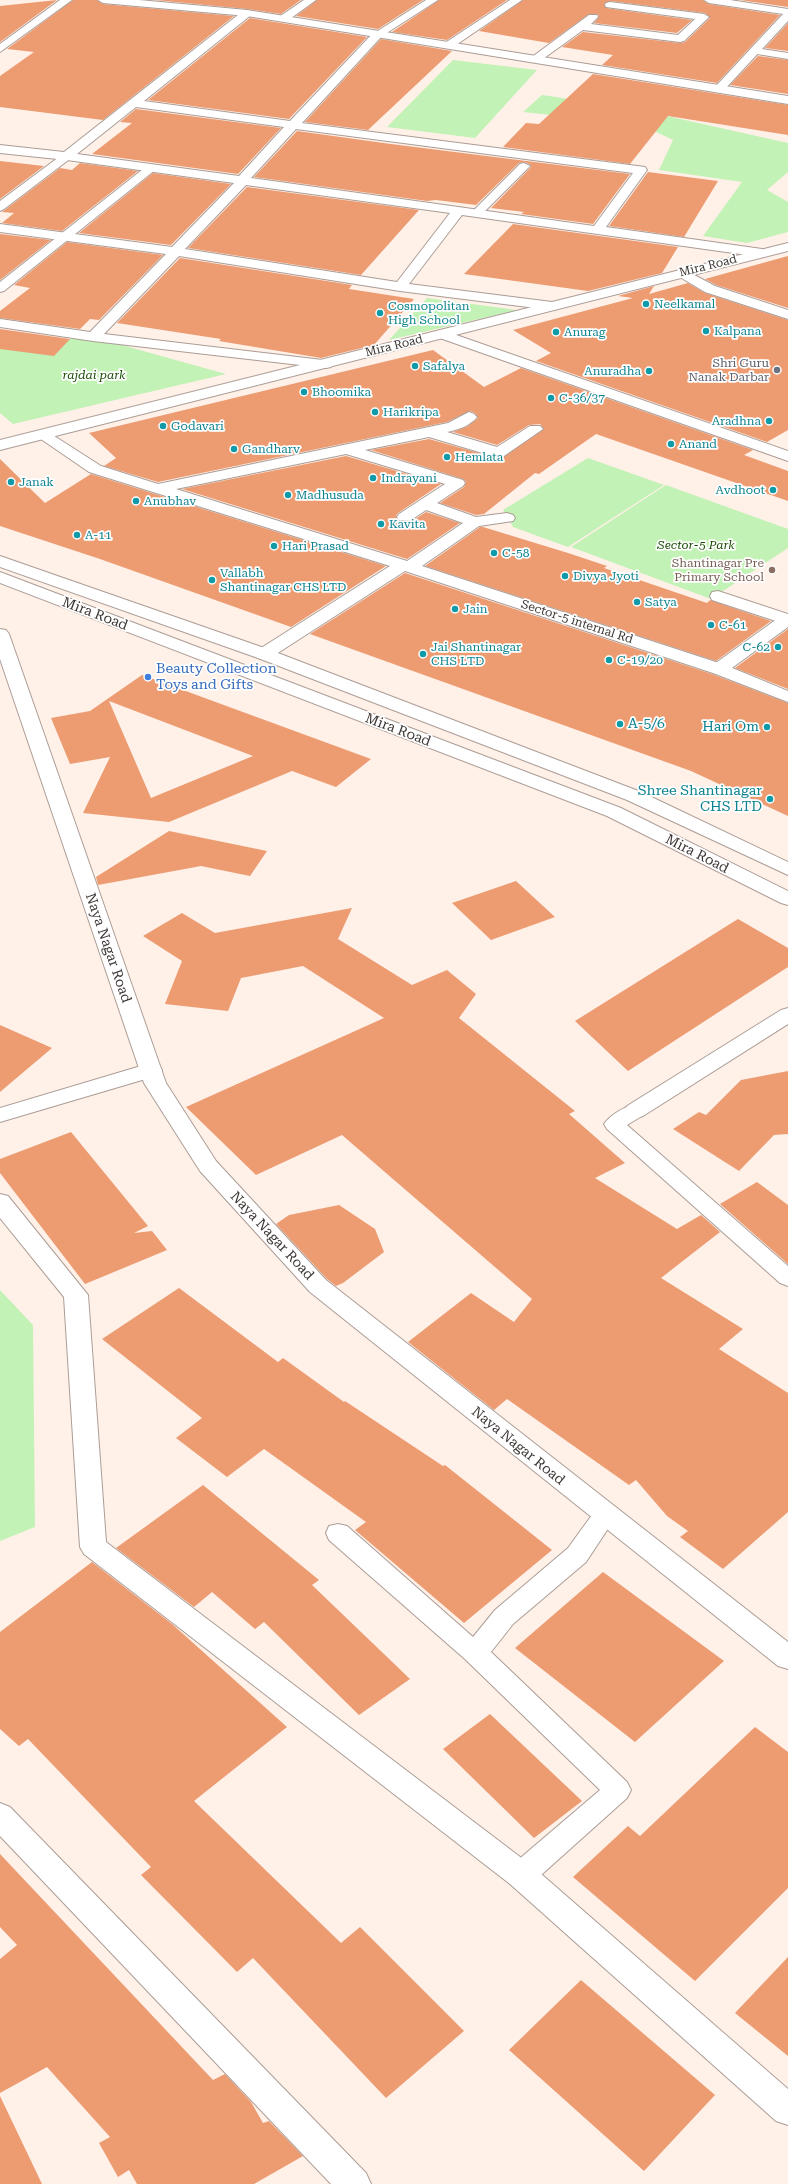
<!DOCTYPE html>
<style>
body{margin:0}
canvas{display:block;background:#fff0e8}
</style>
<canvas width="788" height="2184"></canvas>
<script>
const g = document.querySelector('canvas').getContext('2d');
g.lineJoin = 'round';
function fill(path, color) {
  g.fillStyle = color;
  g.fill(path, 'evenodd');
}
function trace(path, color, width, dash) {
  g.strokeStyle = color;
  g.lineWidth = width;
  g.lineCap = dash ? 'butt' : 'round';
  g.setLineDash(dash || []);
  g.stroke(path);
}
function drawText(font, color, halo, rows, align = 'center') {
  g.font = font + ' "Roboto Serif",serif';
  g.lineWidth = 3.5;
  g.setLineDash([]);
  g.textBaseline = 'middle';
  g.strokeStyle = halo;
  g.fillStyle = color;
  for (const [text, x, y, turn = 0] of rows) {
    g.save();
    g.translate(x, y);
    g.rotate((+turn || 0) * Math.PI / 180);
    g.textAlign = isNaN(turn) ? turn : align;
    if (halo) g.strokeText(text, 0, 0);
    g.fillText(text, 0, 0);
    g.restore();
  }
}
fill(new Path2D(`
 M453 60 537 70 475 138 387 127Z
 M542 95 643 110 626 123 523 112Z
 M667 116 788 143V172L767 190 788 202V232L747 243 703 236 742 182 659 170 673 140 646 127Z
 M427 298 517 310 389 340Z
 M93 337 226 374 13 424 0 413V345Z
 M588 458 664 485 568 547 513 527 503 510Z
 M666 485 788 529V548L711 599 571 547Z
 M0 1290 33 1325 35 1527 0 1541Z`), '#c2f2b5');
fill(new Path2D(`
 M57 0 0 42V6Z
 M73 0H97L103 4 234 16 103 120 0 107V76L34 52 7 49Z
 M155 0H301L281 14 247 9Z
 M317 0H423L378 29 296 16Z
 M439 0H507L447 40 392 32Z
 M523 0H703L709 4 780 15 717 83 602 65 613 55 562 47 583 32 680 43 685 42 710 18 705 13 610 1 604 4 606 8 692 20 677 33 594 23 599 17 598 14H589L549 43 479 31Z
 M740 0H788V7Z
 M250 18 367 37 289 119 148 100Z
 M788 23V51L765 48Z
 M381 39 452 51 368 130 305 122Z
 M758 56 788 60V94L730 85Z
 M593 74 788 105V135L668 116 630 164 503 147 526 123 539 124Z
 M136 109 281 128 238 174 92 154 132 123 120 122Z
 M297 131 391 144 630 174 593 224 521 214 524 212 491 208 531 167V165L525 162 519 163 476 205 436 200 427 201 254 177Z
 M0 161 44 166 0 199Z
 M80 163 138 171 62 231 2 223 14 213 2 212 60 168 72 170Z
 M648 172 718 181 684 237 609 226Z
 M153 173 231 184 171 245 79 233Z
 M247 187 419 210 361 275 188 248Z
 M513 224 678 247 662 273 588 291 464 274Z
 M0 234 51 240 0 280Z
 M67 242 163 255 99 320 90 319 80 329 0 318V311L30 288 14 285Z
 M788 256V308L716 285 705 279Z
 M180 258 352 285 349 289 414 299 374 345 321 358 219 341 221 339 117 323Z
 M688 283 705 293 788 320V430L767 442 536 361 551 353 513 330 633 298 618 296 654 286 649 294Z
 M0 329 70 339 54 356 0 349Z
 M433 350 484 387 521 368 753 450 744 455 788 471V501L596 434 539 474 535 473 484 514 476 515 440 503 464 487 466 482 463 479 371 450 429 439 500 459 544 429 540 424 529 425 497 445 453 432 468 426 478 418 475 413 470 411 447 422 158 482 104 466 116 458 89 433Z
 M346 456 441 484 398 513 396 516 398 521H412L426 512 460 523 407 559 182 489Z
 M0 459 45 503 91 474 386 566 291 627 100 559 0 526Z
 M480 527H483L568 553 607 566 604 568 707 603 710 600 771 621 716 661 425 566Z
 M405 573 712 674 788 703V816L691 771 310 634Z
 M788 629V689L735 668Z
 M142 675 371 759 336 787 292 771 169 822 83 813 110 757 70 764 51 718 90 711ZM109 701 253 756 151 798Z
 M169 831 267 851 250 876 201 866 98 885 96 877Z
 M516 881 555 917 491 940 452 903Z
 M352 908 338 939 412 985 447 970 476 994 459 1018 575 1111 569 1114 625 1163 595 1178 677 1229 701 1215 720 1232 661 1278 743 1329 719 1349 788 1393V1512L723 1569 680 1537 688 1531 667 1516 636 1480 629 1485 507 1399 494 1410 408 1342 471 1293 514 1322 532 1299 342 1135 256 1175 186 1107 384 1018 303 966 241 978 228 1011 165 1004 182 961 143 936 182 913 215 933Z
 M738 919 788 948V967L628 1071 575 1021Z
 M0 1025 52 1048 0 1092Z
 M788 1071V1134L774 1135 739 1171 673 1129 699 1112 706 1115 741 1080Z
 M71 1132 148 1226 134 1233 152 1231 167 1250 85 1284 0 1173V1159Z
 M757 1182 788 1205V1264L720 1204Z
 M339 1205 375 1229 384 1252 343 1283 336 1286 327 1279 276 1224 289 1215Z
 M179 1288 278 1362 283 1358 344 1402 345 1401 443 1466 445 1465 552 1550 464 1623 355 1530 366 1522 264 1449 227 1477 176 1438 202 1418 102 1339Z
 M203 1485 319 1580 312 1585 410 1679 359 1715 264 1622 255 1629 212 1592 194 1607 116 1548Z
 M92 1562 172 1624 287 1727 194 1801 341 1943 360 1927 464 2031 386 2098 253 1958 237 1972 141 1875 151 1867 28 1739 19 1746 0 1729V1632Z
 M603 1572 724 1661 635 1742 515 1648Z
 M490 1714 582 1801 534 1838 443 1749Z
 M755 1727 788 1752V1888L695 1981 573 1877 628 1826 640 1836Z
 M0 1854 213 2080 225 2074 251 2102 263 2123 269 2121 303 2156 254 2184H137L129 2170 118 2177 99 2143 110 2137 47 2067 0 2093V1959L17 1945 0 1927Z
 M788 1957V2056L735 2013Z
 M581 1980 715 2095 644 2171 509 2050Z
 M0 2096 42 2184H0Z`), '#ed9c72');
const service = new Path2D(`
 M426 0H438L382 36 378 37 373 34Z
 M510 0H522L453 47H445V43Z
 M755 48 788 53V59L751 53V49Z
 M67 153 73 156 71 158 4 209 0 211V201L63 154Z
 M524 163 530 166 481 215H473L471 213 520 164Z
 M151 165 155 166 157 168 155 170 4 291 0 292V282L147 166Z
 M635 1104 642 1106 645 1111 642 1116 627 1125 788 1266V1286L780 1283 607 1129 604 1124C610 1115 624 1107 635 1104Z
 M605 1506 613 1508 617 1515 586 1562 513 1624 491 1652 627 1782 631 1790 627 1798 531 1884 521 1887 511 1884 507 1875 511 1866 600 1790 466 1660 329 1540 326 1533 329 1526 338 1524 347 1526 473 1637 495 1610 568 1548 597 1508Z`);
const pedestrian = new Path2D(`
 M788 615V627L725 673 719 674 713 673 710 669 713 665 781 616Z`);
const minor = new Path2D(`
 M304 0H316L287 21H279L278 19 279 17Z
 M704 0H730L788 9V21L724 90H716L714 88 716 86 783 14 709 3Z
 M610 2 704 14 709 17 684 41 680 42 583 30 540 61H532L530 59 532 57 589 15H597L598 17 591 24 678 35 695 19 606 7 605 5 606 3Z
 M247 10 252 13 251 15 144 101 290 121 374 32 378 31 384 34 382 36 302 123 645 167 647 170 606 227 762 249 769 253 762 257 462 215 409 284 552 302 559 306 557 309 552 310 400 291 179 256 104 334 331 361 333 364 331 367 326 368 93 341 0 327V319L90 332 166 254 0 232V224L172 247 234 183 67 160 0 153V145L64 152 243 11ZM136 107 284 127 239 176 77 154ZM296 129 633 173 594 226 251 178ZM246 185 450 213 397 282 185 249Z
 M683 269 715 286 788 310V319L705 292 678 276 676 273 678 270Z
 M442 330 788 451V461L437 337 435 334Z
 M469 412 474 414 477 417C470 426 457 430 447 432L497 447 530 426H540L543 429 504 456 499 458 429 437 365 450 463 480 465 483 463 486 437 503 476 517 507 513 513 515 515 518 513 521 479 526 422 566 725 665 788 691V702L713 673 405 571 270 658 264 659 258 658 255 654 258 650 390 566 89 472 35 435 38 432H48L101 466 158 484 429 427 448 423ZM346 454 445 484 399 514 397 517 399 520H411L426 510 463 523 407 561 176 489Z
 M718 591 788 614V625L712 600 710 596 712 592Z
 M788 1008V1024L643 1116 635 1118 627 1116 624 1111 627 1106 781 1010Z
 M151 1063 159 1065 162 1070 159 1075 0 1122V1108Z
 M0 1194 8 1196 88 1295 106 1542 532 1866 788 2089V2125L776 2121 510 1884 84 1554 80 1547 64 1297 0 1218Z
 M0 1803 10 1807 366 2173 371 2184H331L0 1836Z`);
const tertiary = new Path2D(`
 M60 0H72L0 52V44Z
 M98 0H139L247 10 788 96V104L247 16 103 3Z
 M788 243V251L0 450V440Z
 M0 629 6 630 9 634 166 1083 216 1161 326 1280 788 1642V1669L778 1666 310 1292 200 1171 144 1083 0 659Z`);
const secondary = new Path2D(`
 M0 556 270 650 641 792 788 862V875L627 800 258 658 0 567Z
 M0 572 621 808 788 891V905L781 903 607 816 0 583Z`);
trace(service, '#ab9d96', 2);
trace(pedestrian, '#ab9d96', 2);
trace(minor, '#ab9d96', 2);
trace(tertiary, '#ab9d96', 2);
trace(secondary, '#ab9d96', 2);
fill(service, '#fff');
fill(pedestrian, '#fff');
fill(minor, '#fff');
fill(tertiary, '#fff');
fill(secondary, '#fff');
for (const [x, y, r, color] of [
 [646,304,4,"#0f9aa8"],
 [380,313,4,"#0f9aa8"],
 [706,331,4,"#0f9aa8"],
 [556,332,4,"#0f9aa8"],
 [415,366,4,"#0f9aa8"],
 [777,370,4,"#6b7280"],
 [649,371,4,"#0f9aa8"],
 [304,392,4,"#0f9aa8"],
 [551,398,4,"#0f9aa8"],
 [375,412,4,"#0f9aa8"],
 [769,421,4,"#0f9aa8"],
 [163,426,4,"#0f9aa8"],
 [671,444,4,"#0f9aa8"],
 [234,449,4,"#0f9aa8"],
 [447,457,4,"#0f9aa8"],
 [373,478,4,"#0f9aa8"],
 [11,482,4,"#0f9aa8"],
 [773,490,4,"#0f9aa8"],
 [288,495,4,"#0f9aa8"],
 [136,501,4,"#0f9aa8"],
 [381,524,4,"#0f9aa8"],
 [77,535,4,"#0f9aa8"],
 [274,546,4,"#0f9aa8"],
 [494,553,4,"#0f9aa8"],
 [772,570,4,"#8d6e63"],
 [565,576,4,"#0f9aa8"],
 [212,580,4,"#0f9aa8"],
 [637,602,4,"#0f9aa8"],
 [455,609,4,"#0f9aa8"],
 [711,625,4,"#0f9aa8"],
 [778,647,4,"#0f9aa8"],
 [423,654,4,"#0f9aa8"],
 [609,660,4,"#0f9aa8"],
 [148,677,4,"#3f7fe0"],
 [620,724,4,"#0f9aa8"],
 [767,727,4,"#0f9aa8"],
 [770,799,4,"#0f9aa8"]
]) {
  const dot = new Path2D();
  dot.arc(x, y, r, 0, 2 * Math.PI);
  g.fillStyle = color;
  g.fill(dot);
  trace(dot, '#fff', 1.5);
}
drawText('12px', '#3c3634', '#fff', [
 ["Mira Road",708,266,-14],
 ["Mira Road",394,346,-14],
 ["Sector-5 internal Rd",577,622,18]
]);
drawText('12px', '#0d838f', '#fff', [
 ["Neelkamal",654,304],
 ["Cosmopolitan",388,306],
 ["High School",388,320],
 ["Kalpana",714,331],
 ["Anurag",564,332],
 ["Safalya",423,366],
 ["Anuradha",641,371,"right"],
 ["Bhoomika",312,392],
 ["C-36/37",559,398],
 ["Harikripa",383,412],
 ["Aradhna",761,421,"right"],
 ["Godavari",171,426],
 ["Anand",679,444],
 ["Gandharv",242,449],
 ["Hemlata",455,457],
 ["Indrayani",381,478],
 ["Janak",19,482],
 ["Avdhoot",765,490,"right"],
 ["Madhusuda",296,495],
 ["Anubhav",144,501],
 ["Kavita",389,524],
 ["A-11",85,535],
 ["Hari Prasad",282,546],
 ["C-58",502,553],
 ["Vallabh",220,573],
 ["Shantinagar CHS LTD",220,587],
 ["Divya Jyoti",573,576],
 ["Satya",645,602],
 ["Jain",463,609],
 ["C-61",719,625],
 ["Jai Shantinagar",431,647],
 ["CHS LTD",431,661],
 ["C-62",770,647,"right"],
 ["C-19/20",617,660]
], 'left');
drawText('12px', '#5b616d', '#fff', [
 ["Shri Guru",769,363],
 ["Nanak Darbar",769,377]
], 'right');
drawText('italic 12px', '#174c02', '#fff', [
 ["rajdai park",94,375],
 ["Sector-5 Park",696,545]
]);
drawText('12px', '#785e54', '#fff', [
 ["Shantinagar Pre",764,563],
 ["Primary School",764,577]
], 'right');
drawText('14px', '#3c3634', '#fff', [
 ["Mira Road",95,614,21],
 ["Mira Road",398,730,21],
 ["Mira Road",697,854,27],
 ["Naya Nagar Road",108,948,71],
 ["Naya Nagar Road",272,1236,47],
 ["Naya Nagar Road",518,1446,39]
]);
drawText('14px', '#366cbe', '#fff', [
 ["Beauty Collection",156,669],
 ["Toys and Gifts",156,685]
], 'left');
drawText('14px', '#0d838f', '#fff', [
 ["A-5/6",628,724,"left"],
 ["Hari Om",759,727],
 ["Shree Shantinagar",762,791],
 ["CHS LTD",762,807]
], 'right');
</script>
